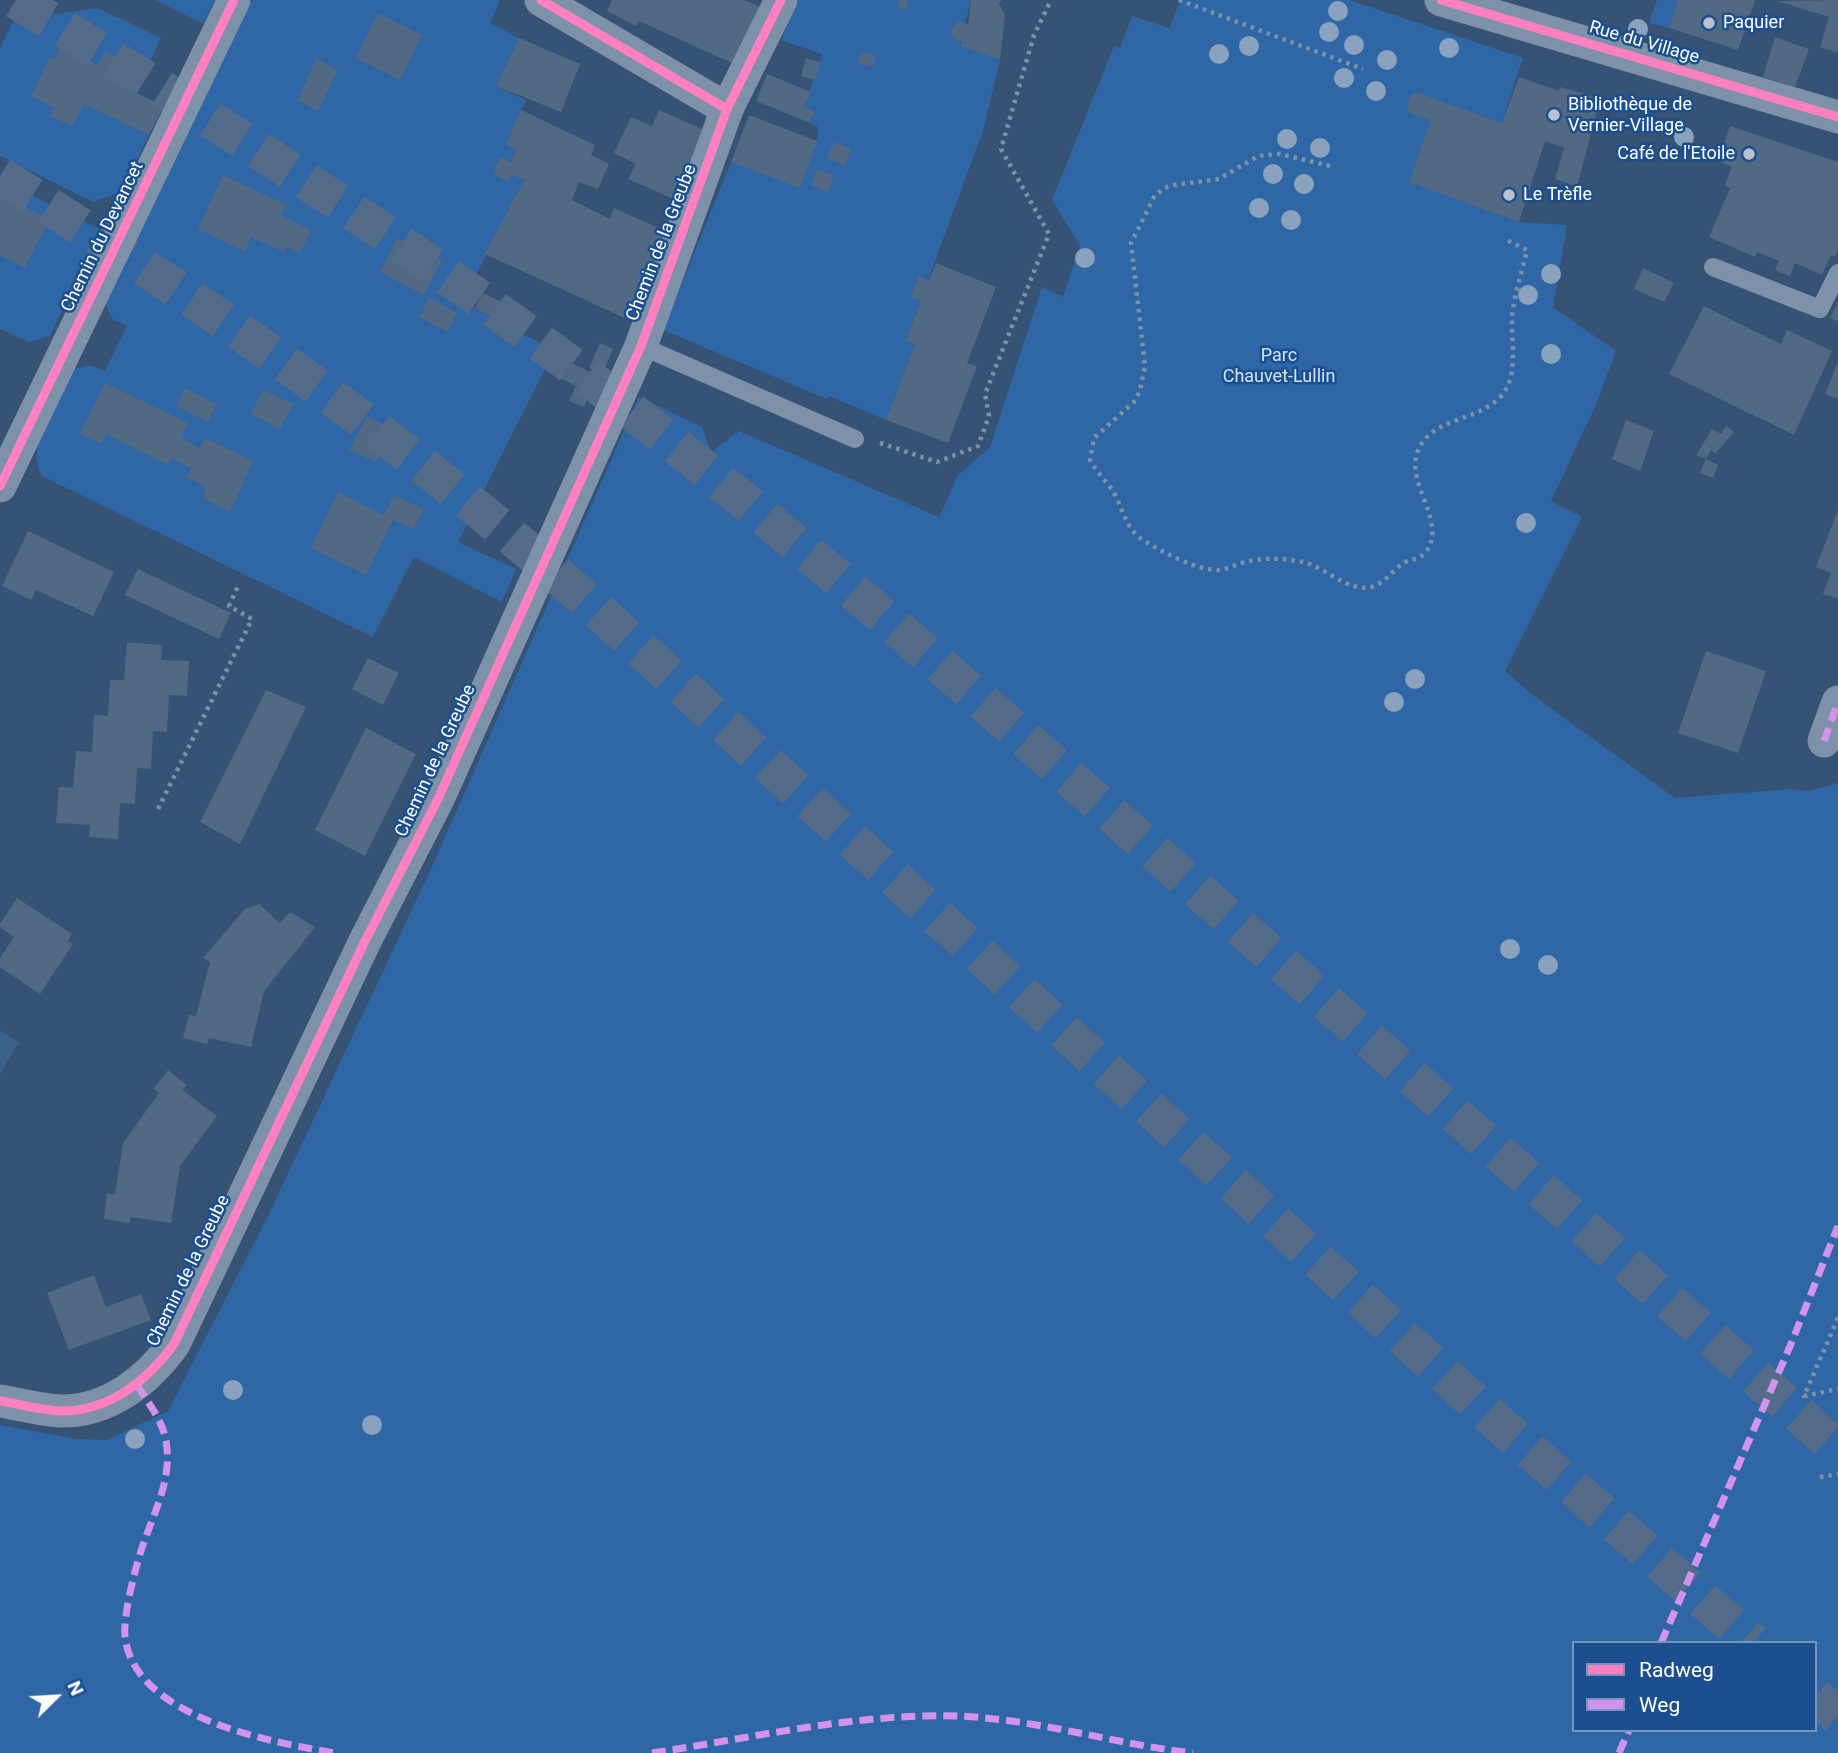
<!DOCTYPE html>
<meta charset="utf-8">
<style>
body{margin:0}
#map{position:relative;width:1838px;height:1753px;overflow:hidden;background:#365274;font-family:Roboto,sans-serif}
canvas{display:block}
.legend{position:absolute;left:1572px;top:1641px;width:245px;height:91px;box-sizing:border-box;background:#1b4f8f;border:2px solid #7695bc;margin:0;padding:9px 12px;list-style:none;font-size:21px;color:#fff}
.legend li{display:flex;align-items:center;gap:14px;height:35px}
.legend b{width:35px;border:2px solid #7695bc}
.north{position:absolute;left:21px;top:1662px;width:70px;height:70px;-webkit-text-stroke:5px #1b4f8f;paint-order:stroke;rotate:66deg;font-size:19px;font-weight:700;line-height:28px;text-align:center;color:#fff}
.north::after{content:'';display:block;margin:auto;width:24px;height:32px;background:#fff;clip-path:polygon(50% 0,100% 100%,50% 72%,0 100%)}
</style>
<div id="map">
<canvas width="1838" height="1753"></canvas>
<ul class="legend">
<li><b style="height:9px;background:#ff80c0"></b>Radweg</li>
<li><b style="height:9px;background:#d193ec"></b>Weg</li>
</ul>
<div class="north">N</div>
</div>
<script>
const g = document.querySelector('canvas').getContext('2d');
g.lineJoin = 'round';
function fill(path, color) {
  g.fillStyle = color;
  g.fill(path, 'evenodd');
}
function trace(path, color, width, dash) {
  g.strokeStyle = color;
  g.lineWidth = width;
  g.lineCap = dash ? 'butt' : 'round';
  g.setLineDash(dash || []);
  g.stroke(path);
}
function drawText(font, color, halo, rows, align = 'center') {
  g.font = font + ' Roboto,sans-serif';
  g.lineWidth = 5;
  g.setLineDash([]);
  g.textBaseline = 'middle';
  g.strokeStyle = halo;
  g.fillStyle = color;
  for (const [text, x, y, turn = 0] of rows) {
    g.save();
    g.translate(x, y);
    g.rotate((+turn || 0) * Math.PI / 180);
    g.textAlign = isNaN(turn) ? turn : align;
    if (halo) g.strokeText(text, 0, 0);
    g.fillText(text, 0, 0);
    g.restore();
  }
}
fill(new Path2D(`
 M155 0H215L203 24Z
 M252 0H500L490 23 519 38 496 86 526 100 506 145 516 149 506 172 524 180 463 301 554 351 458 542 516 569 502 602 414 557 373 637 42 476C24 444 59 399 74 369L90 365 105 371 127 326 112 319 105 303Z
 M797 0H899L897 7 906 10 909 0H971L960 45 1000 60 984 128 906 340 915 344 886 420 829 396 827 399 663 330 731 162 800 187 818 135 817 126 810 123 815 111 804 107 822 54 781 40Z
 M1180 0H1350L1523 58 1502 123 1438 101 1409 181 1519 222 1567 225 1553 307 1616 351 1595 407 1551 501 1582 517 1505 671 1534 696 1675 798 1791 789 1809 791 1838 783V1753H0V1425L76 1439 107 1440 168 1411 268 1216 430 871 639 397 702 427 711 452 739 431 939 517 958 475 990 447 1042 287 1063 297 1080 246 1052 200 1114 46 1120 48 1132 16 1170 28ZM1574 1643H1815V1730H1574Z
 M1657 0H1678L1669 28 1649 23Z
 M98 8 161 38 122 121 149 135 121 192 93 202 0 156V48L14 20Z
 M0 179 99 229 50 336 29 342 0 329Z`), '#2f66a5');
fill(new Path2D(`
 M1 1031 19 1042 0 1074V1032Z`), '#3b618d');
fill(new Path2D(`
 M612 0H744L763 8 736 65 639 21 636 26 607 11Z
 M899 0H909L906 10 897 7Z
 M971 0H1001L999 4 1005 15 1000 60 960 46 962 41 954 39 951 33 955 24 960 21 968 25Z
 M1678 0H1755L1738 50 1669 28Z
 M1838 0V53L1820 47 1829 17 1777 1Z
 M378 13 422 35 400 80 356 58Z
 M1775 37 1809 49 1795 87 1763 77Z
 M519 38 580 64 561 112 496 86Z
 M64 42 84 52 82 57 98 65 104 51 145 72 135 92 164 106 149 135 84 104 72 126 50 116 53 107 31 96 50 57 54 59Z
 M861 52 875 55 873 67 858 64Z
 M806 58 820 62 815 80 801 76Z
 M316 59 338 70 318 111 298 100Z
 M767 74 811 92 804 107 815 111 810 123 756 101Z
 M1519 77 1559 91 1560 87 1600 98 1577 187 1555 179 1564 148 1545 141 1519 222 1409 182 1431 120 1409 113 1407 106 1411 95 1418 93 1502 123Z
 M521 110 595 145 591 155 609 164 598 189 579 182 572 200 610 219 614 208 667 232 629 320 485 254 524 180 511 175 509 181 493 175 500 157 511 162 516 149 506 145Z
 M659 110 704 130 676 200 628 179 636 164 614 153 631 117 652 126Z
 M749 115 817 141 800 188 731 162Z
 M1730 126 1838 162V249L1835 257 1831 255 1822 275 1795 263 1790 276 1775 270 1779 261 1757 252 1755 257 1709 237 1730 188 1724 186 1732 167 1718 161Z
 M834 142 851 149 845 165 827 159Z
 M817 169 834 175 828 192 811 185Z
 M223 175 287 205 281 215 311 230 300 253 287 246 284 252 251 237 245 252 198 229Z
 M0 195 49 219 25 268 0 255Z
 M397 238 442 260 424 295 380 272Z
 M936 263 996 287 967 363 977 366 948 443 886 420 915 344 906 340 921 300 911 297 919 276 929 280Z
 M1643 268 1674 283 1664 302 1634 289Z
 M483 293 505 304 496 319 475 308Z
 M429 297 457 313 447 332 420 317Z
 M1838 302V322L1830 318Z
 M1704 306 1781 344 1787 330 1832 351 1794 435 1669 374Z
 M600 343 613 349 602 374 589 368Z
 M562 358 598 376 584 407 569 401 576 386 554 375Z
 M1838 362V399L1825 394Z
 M105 383 188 423 181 438 200 448 205 438 253 461 230 512 204 499 205 487 187 477 191 468 171 458 168 465 106 434 101 444 80 434Z
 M185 388 216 404 208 422 176 406Z
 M263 390 293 404 280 429 251 414Z
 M367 416 392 430 376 462 349 450Z
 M1626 420 1654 431 1640 471 1612 459Z
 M1726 426 1734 432 1715 454 1711 450 1706 459 1696 455 1712 429 1721 434Z
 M1706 459 1718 465 1713 478 1700 473Z
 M338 492 384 515 394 495 423 509 414 529 393 520 366 575 311 548Z
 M1838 510V599L1823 594 1831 573 1816 567Z
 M28 531 114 572 93 616 36 590 31 600 2 586Z
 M138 569 231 613 219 639 125 595Z
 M127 642 162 645 161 660 189 661 187 696 169 695 167 732 153 731 151 769 137 768 135 804 120 803 118 839 89 837 90 825 56 823 59 787 73 788 76 751 92 752 94 715 108 716 110 680H124Z
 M1706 651 1766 671 1738 753 1678 733Z
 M368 658 399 673 383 705 352 689Z
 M266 690 306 707 240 844 200 822Z
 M366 728 416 754 365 856 315 830Z
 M17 898 72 934 68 941 73 944 40 994 0 967V958L14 937 0 927V924Z
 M259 904 280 923 290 912 315 927 264 991 251 1047 209 1038 207 1044 183 1038 189 1015 196 1016 210 962 203 958 245 909Z
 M168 1070 187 1085 182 1090 217 1116 180 1166 171 1223 131 1217 129 1223 104 1219 107 1193 115 1195 123 1143 159 1093 154 1089Z
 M94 1275 106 1307 141 1294 151 1320 69 1350 47 1293Z`), '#526984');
trace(new Path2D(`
 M16 0C210 117 402 238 583 374 789 530 982 701 1176 871 1397 1064 1617 1256 1838 1449
 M0 176C209 304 412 446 596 609L1498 1423 1753 1643
 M1815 1696 1838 1716`), '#546c89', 38, [38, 19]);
trace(new Path2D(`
 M1179 0 1363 69
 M1330 166 1280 154 1258 156 1219 179 1174 185 1164 188 1154 197 1131 243 1145 366 1140 390 1136 400 1094 438 1090 460C1097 473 1108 482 1115 495 1125 514 1126 530 1146 542 1165 553 1197 571 1220 570 1228 569 1236 564 1245 562 1264 557 1284 558 1303 562 1325 567 1347 592 1371 587 1386 583 1393 569 1405 562 1412 559 1419 559 1424 554 1450 526 1406 485 1417 453 1430 416 1478 423 1502 395 1519 374 1511 341 1512 317 1514 295 1522 272 1527 250L1507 240
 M880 443 937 462 978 446 989 416 985 394 1049 234 1001 149 1034 35 1051 0
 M158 809 252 619 229 606 238 586
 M1838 1318 1804 1396 1838 1389
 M1820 1477 1838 1474`), '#7d92a8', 4.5, [3.5, 5]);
trace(new Path2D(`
 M1713 267 1820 309 1838 273
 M641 346 855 439`), '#7d92a8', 18);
trace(new Path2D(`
 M541 0 727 109
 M1441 0 1838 117
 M0 486 234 0
 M1824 741 1838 702
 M0 1401C19 1404 40 1410 60 1411 108 1412 147 1381 174 1344L365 941 438 799 641 346 727 109 781 0`), '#7d92a8', 33);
trace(new Path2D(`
 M1824 741 1838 702
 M137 1385C147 1401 160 1417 165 1436 175 1478 152 1515 140 1554 134 1574 123 1616 125 1637 135 1718 271 1742 335 1753
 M1661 1643 1791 1344 1838 1226
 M652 1753C752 1738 856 1713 957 1716 1037 1719 1114 1744 1193 1753
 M1619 1753 1629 1730`), '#d193ec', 7, [14, 7]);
trace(new Path2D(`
 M541 0 727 109
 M1441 0 1838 117
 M0 486 234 0
 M0 1401C19 1404 40 1410 60 1411 108 1412 147 1381 174 1344L365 941 438 799 641 346 727 109 781 0`), '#ff80c0', 9);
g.fillStyle = '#8aa2be';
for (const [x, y] of [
 [1338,11],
 [1638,29],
 [1329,32],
 [1354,45],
 [1249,46],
 [1449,48],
 [1219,54],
 [1387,60],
 [1344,78],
 [1376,91],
 [1684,137],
 [1287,139],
 [1320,148],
 [1273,174],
 [1304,184],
 [1259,208],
 [1291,220],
 [1085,258],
 [1551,274],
 [1528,295],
 [1551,354],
 [1526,523],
 [1415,679],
 [1394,702],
 [1510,949],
 [1548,965],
 [233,1390],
 [372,1425],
 [135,1439]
]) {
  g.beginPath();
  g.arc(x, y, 10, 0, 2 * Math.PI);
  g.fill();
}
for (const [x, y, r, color] of [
 [1709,23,7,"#b9c2ce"],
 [1554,115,7,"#b9c2ce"],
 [1749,154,7,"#b9c2ce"],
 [1509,195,7,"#b9c2ce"]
]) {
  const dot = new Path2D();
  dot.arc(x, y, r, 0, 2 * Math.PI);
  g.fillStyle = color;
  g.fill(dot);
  trace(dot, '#1b4f8f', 2.5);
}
drawText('18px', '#fff', '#1b4f8f', [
 ["Paquier",1723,23],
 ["Bibliothèque de",1568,105],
 ["Vernier-Village",1568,126],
 ["Café de l'Etoile",1735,154,"right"],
 ["Le Trèfle",1523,195]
], 'left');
drawText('18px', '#fff', '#1b4f8f', [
 ["Rue du Village",1644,43,16],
 ["Chemin du Devancet",103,237,-64],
 ["Chemin de la Greube",662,243,-69],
 ["Chemin de la Greube",436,761,-65],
 ["Chemin de la Greube",189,1271,-64]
]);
drawText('18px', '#cfe3fa', '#1b4f8f', [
 ["Parc",1279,356],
 ["Chauvet-Lullin",1279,377]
]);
</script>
